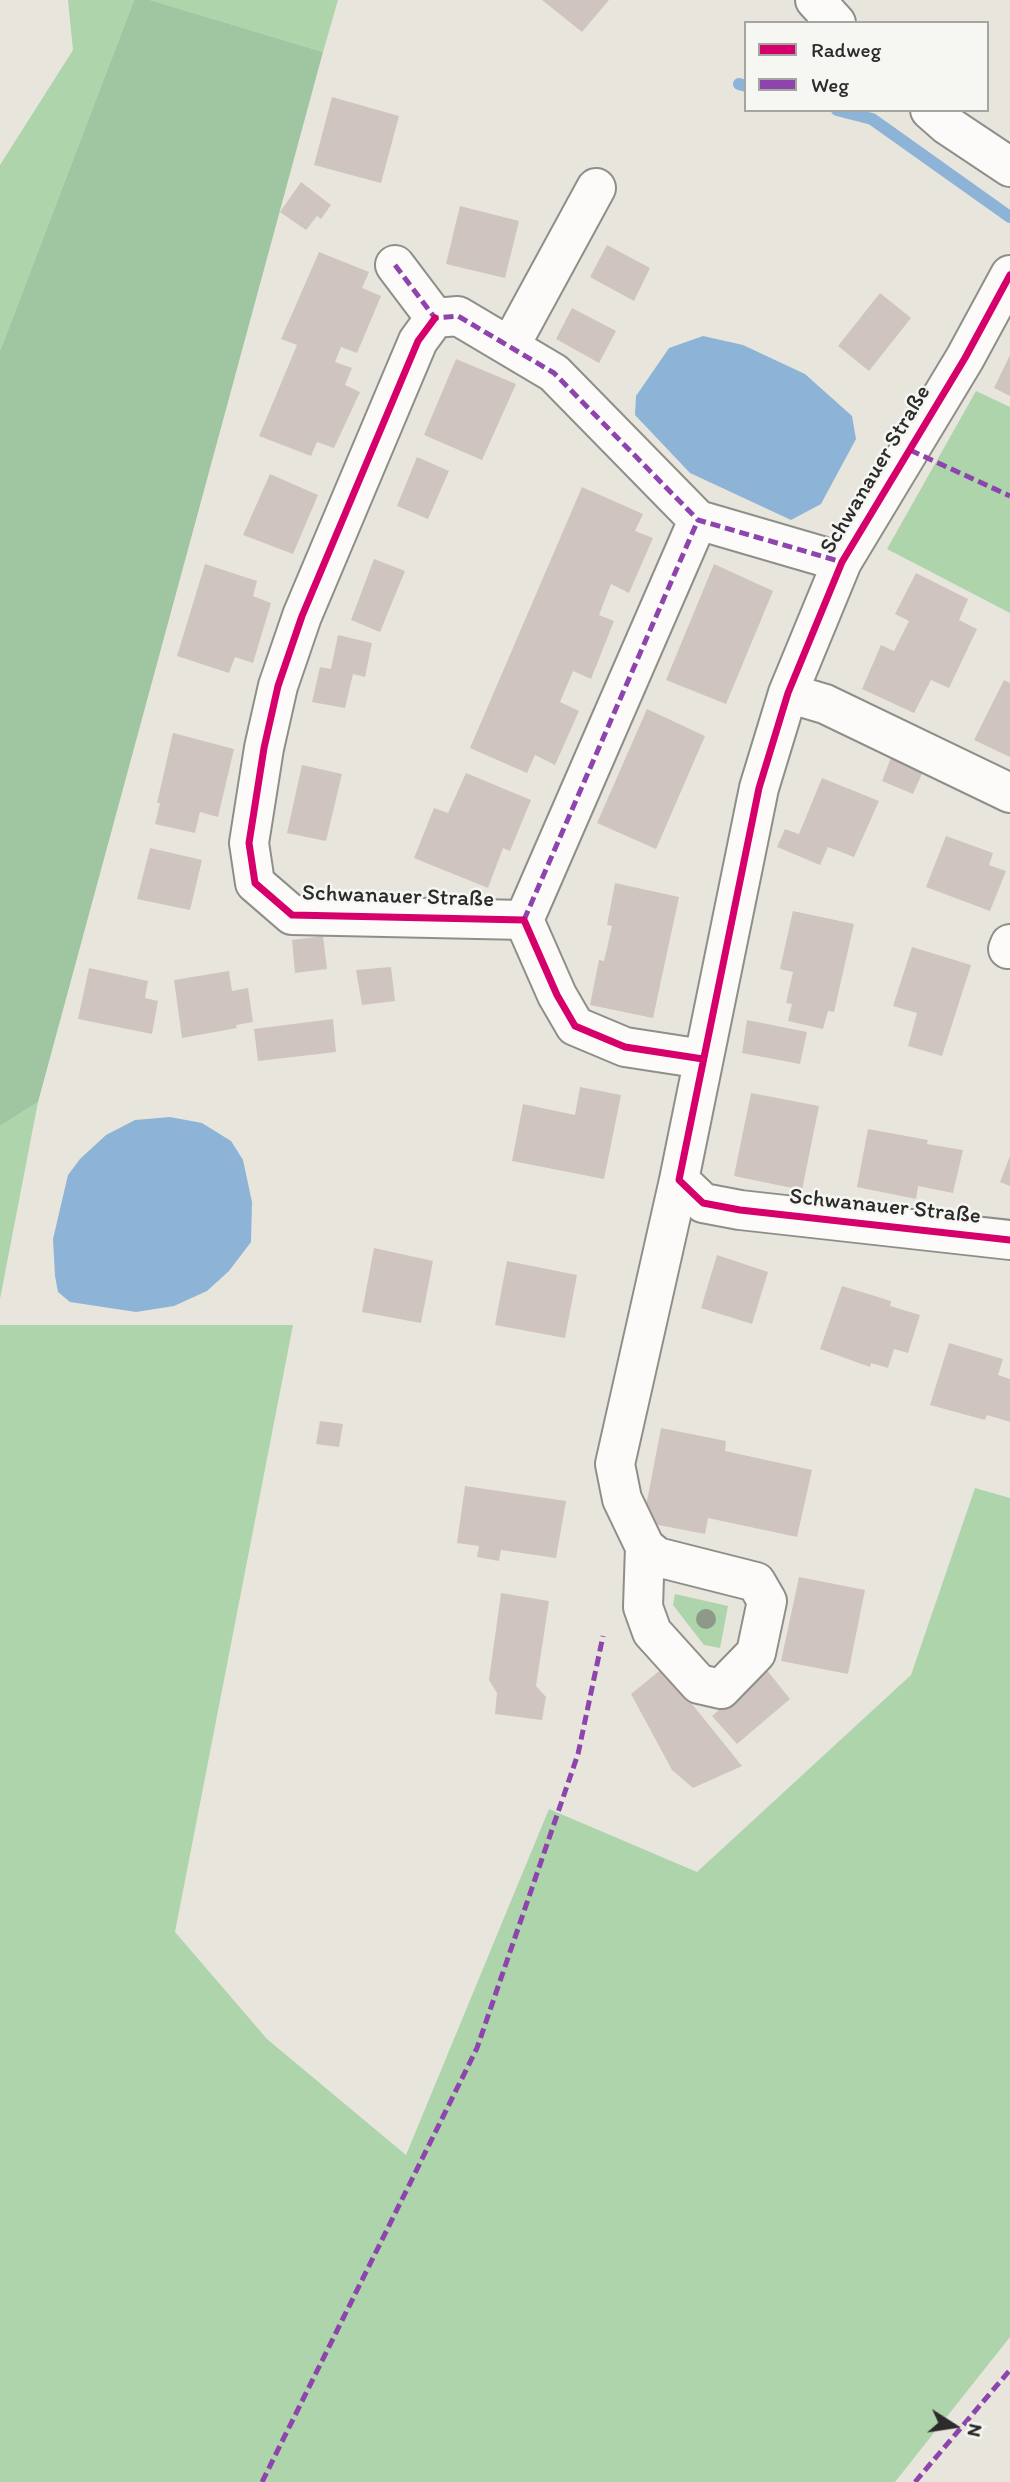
<!DOCTYPE html>
<meta charset="utf-8">
<style>
body{margin:0}
#map{position:relative;width:1010px;height:2482px;overflow:hidden;background:#e8e6dc;font-family:Itim,sans-serif}
canvas{display:block}
.legend{position:absolute;left:744px;top:21px;width:245px;height:91px;box-sizing:border-box;background:#f6f6f2;border:2px solid #a5a5a2;margin:0;padding:9px 12px;list-style:none;font-size:21px;color:#2b2b2b}
.legend li{display:flex;align-items:center;gap:14px;height:35px}
.legend b{width:35px;border:2px solid #a5a5a2}
.north{position:absolute;left:919px;top:2391px;width:70px;height:70px;-webkit-text-stroke:5px #f6f6f2;paint-order:stroke;rotate:102deg;font-size:19px;font-weight:700;line-height:28px;text-align:center;color:#2b2b2b}
.north::after{content:'';display:block;margin:auto;width:24px;height:32px;background:#2b2b2b;clip-path:polygon(50% 0,100% 100%,50% 72%,0 100%)}
</style>
<div id="map">
<canvas width="1010" height="2482"></canvas>
<ul class="legend">
<li><b style="height:9px;background:#d6006c"></b>Radweg</li>
<li><b style="height:9px;background:#8e44ad"></b>Weg</li>
</ul>
<div class="north">N</div>
</div>
<script>
const g = document.querySelector('canvas').getContext('2d');
g.lineJoin = 'round';
function fill(path, color) {
  g.fillStyle = color;
  g.fill(path, 'evenodd');
}
function trace(path, color, width, dash) {
  g.strokeStyle = color;
  g.lineWidth = width;
  g.lineCap = dash ? 'butt' : 'round';
  g.setLineDash(dash || []);
  g.stroke(path);
}
function drawText(font, color, halo, rows, align = 'center') {
  g.font = font + ' Itim,sans-serif';
  g.lineWidth = 5;
  g.setLineDash([]);
  g.textBaseline = 'middle';
  g.strokeStyle = halo;
  g.fillStyle = color;
  for (const [text, x, y, turn = 0] of rows) {
    g.save();
    g.translate(x, y);
    g.rotate((+turn || 0) * Math.PI / 180);
    g.textAlign = isNaN(turn) ? turn : align;
    if (halo) g.strokeText(text, 0, 0);
    g.fillText(text, 0, 0);
    g.restore();
  }
}
fill(new Path2D(`
 M68 0H134L0 351V165L73 50Z
 M150 0H338L323 52Z
 M976 391 1010 407V613L887 549Z
 M38 1102 0 1299V1126Z
 M0 1325H293L175 1932 267 2039 406 2155 549 1809 697 1872 911 1675 975 1488 1010 1498V2337L895 2482H0Z
 M675 1594 728 1606 720 1648 704 1645 673 1605Z`), '#add4ab');
fill(new Path2D(`
 M134 0H150L323 52 38 1102 0 1126V351Z`), '#a0c6a1');
fill(new Path2D(`
 M703 336 743 345 805 374 852 416 856 439 821 504 791 520 690 473 635 415 636 396 669 348Z
 M170 1117 202 1123 231 1141 243 1160 252 1202 251 1242 229 1271 207 1291 174 1306 136 1312 70 1302 58 1292 55 1276 53 1239 68 1175 80 1159 106 1135 135 1120Z`), '#8db4d7');
trace(new Path2D(`
 M739 84 746 86
 M837 110 872 119 1010 217`), '#8db4d7', 12);
fill(new Path2D(`
 M542 0H609L582 32Z
 M332 97 399 116 381 183 314 165Z
 M301 182 331 205 321 219 317 216 306 230 280 212Z
 M460 206 519 221 505 278 446 264Z
 M607 245 650 268 634 301 590 277Z
 M319 252 369 272 362 288 381 296 357 353 341 347 335 362 352 368 345 385 360 392 334 448 317 442 311 456 259 436 297 345 281 339Z
 M880 293 911 318 869 371 838 346Z
 M572 308 616 331 599 363 556 339Z
 M1010 355V396L994 388Z
 M456 359 516 384 482 460 424 435Z
 M417 457 449 471 428 519 397 506Z
 M270 474 318 495 293 554 243 535Z
 M582 487 643 514 635 531 653 538 629 593 611 584 599 615 614 621 591 679 573 671 560 702 579 711 555 765 535 755 527 773 470 748Z
 M374 559 405 571 380 632 351 620Z
 M205 564 257 581 253 596 271 603 253 663 235 657 229 673 177 656Z
 M714 564 773 591 726 704 666 680Z
 M916 573 968 599 959 620 977 629 949 688 931 680 914 713 862 689 881 645 894 651 909 621 895 614Z
 M338 635 372 643 365 677 353 674 345 708 312 702 320 667 331 669Z
 M1004 680 1010 683V757L974 740Z
 M647 709 705 736 656 849 597 823Z
 M173 733 234 749 218 817 200 812 195 833 155 824 160 803H157Z
 M892 755 924 769 913 794 882 781Z
 M302 765 342 774 326 841 287 833Z
 M466 773 531 800 510 851 503 848 488 888 414 858 434 808 448 813Z
 M822 778 879 801 854 857 828 847 820 865 777 847 785 829 799 834Z
 M946 836 993 853 989 865 1006 871 990 911 926 887Z
 M150 848 202 860 190 910 137 899Z
 M615 883 679 897 653 1018 590 1005 599 960 604 961 608 944 612 926 607 925Z
 M793 911 854 924 834 1012 828 1011 823 1029 788 1021 792 1004 786 1003 793 972 780 969Z
 M323 936 327 969 295 973 292 940Z
 M912 947 971 965 942 1056 908 1046 917 1013 893 1006Z
 M391 967 395 1001 362 1005 356 970Z
 M89 968 148 981 145 998 158 1001 152 1034 78 1019Z
 M229 971 232 991 248 988 253 1022 236 1025 237 1028 182 1038 174 980Z
 M333 1019 336 1052 258 1061 254 1029Z
 M747 1020 807 1032 800 1064 742 1053Z
 M580 1087 621 1095 604 1179 512 1161 523 1104 575 1115Z
 M751 1093 819 1106 802 1190 734 1176Z
 M868 1129 928 1140 927 1144 963 1150 953 1193 918 1186 916 1199 857 1187Z
 M1010 1156V1186L1000 1182Z
 M374 1248 433 1261 421 1323 362 1312Z
 M717 1255 768 1272 752 1324 701 1308Z
 M507 1261 577 1275 565 1338 495 1325Z
 M842 1286 891 1301 890 1306 920 1315 908 1353 894 1349 888 1368 871 1363 870 1367 820 1349Z
 M949 1343 1003 1359 998 1375 1010 1379V1422L987 1415 985 1420 930 1405Z
 M320 1421 343 1424 339 1447 316 1444Z
 M661 1428 726 1441 725 1451 812 1470 797 1537 708 1518 705 1534 643 1522Z
 M465 1486 566 1501 556 1558 501 1550 499 1561 477 1557 479 1546 457 1543Z
 M799 1577 865 1590 848 1674 781 1661Z
 M501 1593 549 1601 536 1686 546 1697 542 1720 495 1714 497 1693 489 1680Z
 M663 1668 742 1766 693 1788 672 1770 631 1694Z
 M766 1669 790 1699 737 1744 712 1716Z`), '#cfc4bf');
const minor = new Path2D(`
 M815 0 836 23
 M930 110 947 125 1010 167
 M395 265 435 318 458 316 554 373 698 520 842 562
 M1010 275 965 358 842 562 788 693 759 788 679 1180 703 1203 740 1210 1010 1240
 M435 318 418 341 302 616 278 686 264 748 249 843 255 883 292 915 524 920 557 995 575 1026 625 1047 703 1059
 M510 346 596 188
 M788 693 825 704 1010 793
 M524 920 698 520
 M1008 949 1010 944
 M645 1547 657 1557 756 1582 767 1601 756 1653 721 1689 699 1684 652 1632 643 1607 645 1547 622 1499 615 1464 679 1180`);
trace(minor, '#8f8f8a', 42);
trace(minor, '#fcfbfa', 38);
trace(new Path2D(`
 M395 265 435 318 458 316 554 373 698 520 842 562
 M910 450 1010 496
 M524 920 698 520
 M262 2482 477 2048 578 1754 603 1636
 M915 2482 1010 2370`), '#8e44ad', 5, [10, 5]);
trace(new Path2D(`
 M1010 275 965 358 842 562 788 693 759 788 679 1180 703 1203 740 1210 1010 1240
 M435 318 418 341 302 616 278 686 264 748 249 843 255 883 292 915 524 920 557 995 575 1026 625 1047 703 1059`), '#d6006c', 7);
g.fillStyle = '#8e9989';
for (const [x, y] of [
 [706,1619]
]) {
  g.beginPath();
  g.arc(x, y, 10, 0, 2 * Math.PI);
  g.fill();
}
drawText('23px', '#2b2b2b', '#f6f6f2', [
 ["Schwanauer Straße",876,470,-59],
 ["Schwanauer Straße",398,897,2],
 ["Schwanauer Straße",885,1207,6]
]);
</script>
